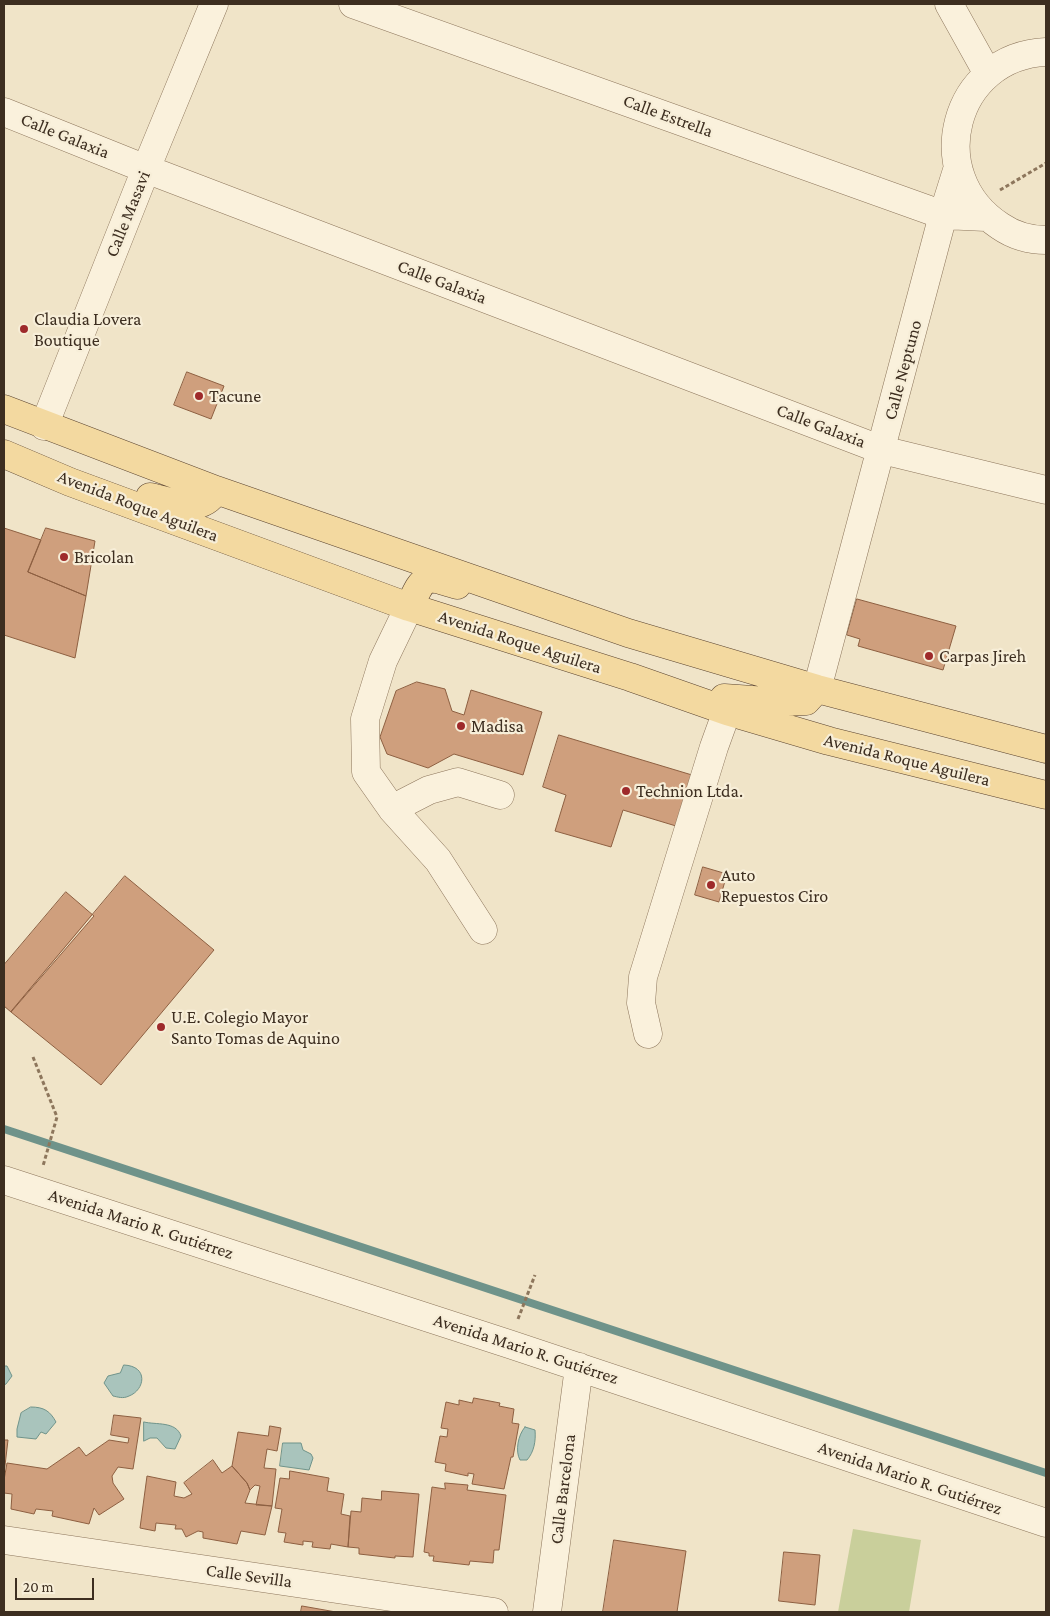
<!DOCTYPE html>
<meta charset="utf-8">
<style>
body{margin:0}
#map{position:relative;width:1050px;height:1616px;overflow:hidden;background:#f0e4c8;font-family:"Crimson Pro",serif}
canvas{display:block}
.frame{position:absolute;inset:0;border:5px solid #3d2e20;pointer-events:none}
.scale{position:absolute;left:15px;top:1578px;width:79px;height:22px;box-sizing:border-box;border:2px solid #3d2e20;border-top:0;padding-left:6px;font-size:15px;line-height:18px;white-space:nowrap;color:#3d2e20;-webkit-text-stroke:4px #f7eed8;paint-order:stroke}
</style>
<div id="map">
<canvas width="1050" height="1616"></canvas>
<div class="frame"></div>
<div class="scale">20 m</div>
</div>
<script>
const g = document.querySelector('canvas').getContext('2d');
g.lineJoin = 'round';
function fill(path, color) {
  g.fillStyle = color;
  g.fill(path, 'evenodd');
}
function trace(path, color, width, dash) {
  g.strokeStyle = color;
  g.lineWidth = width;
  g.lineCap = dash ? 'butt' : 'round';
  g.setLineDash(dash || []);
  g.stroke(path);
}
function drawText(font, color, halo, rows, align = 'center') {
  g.font = font + ' "Crimson Pro",serif';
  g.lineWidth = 4.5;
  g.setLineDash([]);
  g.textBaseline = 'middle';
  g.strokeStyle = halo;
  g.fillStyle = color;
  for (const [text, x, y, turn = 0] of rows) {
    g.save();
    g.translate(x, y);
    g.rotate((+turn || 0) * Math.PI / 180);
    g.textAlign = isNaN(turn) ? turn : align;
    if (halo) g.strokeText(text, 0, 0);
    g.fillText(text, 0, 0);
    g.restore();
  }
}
fill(new Path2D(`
 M853 1529 921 1540 909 1612H838Z`), '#c9cf9b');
const water = new Path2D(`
 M124 1365C149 1366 145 1390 129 1396 123 1399 118 1397 113 1396L104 1383 108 1376 120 1373Z
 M4 1366H7L12 1376 6 1384 4 1385Z
 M31 1407C44 1407 50 1411 56 1422L46 1434 41 1432 36 1439 17 1437V1429L21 1413Z
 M144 1422C156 1425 176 1421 181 1436L175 1449 166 1448 157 1438H150L144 1441Z
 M525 1427 535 1430C536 1441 534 1452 527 1460H520C515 1451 518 1435 525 1427Z
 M283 1443H301L303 1450 311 1454 313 1458 309 1470 280 1466Z`);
fill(water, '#a9c4bc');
trace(water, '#6f938a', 1);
trace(new Path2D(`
 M4 1129 1046 1473`), '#6f938a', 8);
const building = new Path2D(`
 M187 372 224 386 211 419 174 405Z
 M4 528 41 540 28 572 86 596 75 658 4 635Z
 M46 528 95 541 86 596 28 572Z
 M857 599 956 626 943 670 858 646 860 639 847 635Z
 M417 682 445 689 452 711 464 715 471 690 542 712 523 775 454 754 428 768 387 754 380 737 396 691Z
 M559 735 702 778 686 829 623 810 611 847 555 831 566 795 543 787Z
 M703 867 727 874 719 902 695 895Z
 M125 876 214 950 101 1085 11 1012Z
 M66 892 94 916 11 1012 4 1006V965Z
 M474 1398 500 1403 499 1406 514 1409 512 1423 519 1424 513 1457H511L504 1489 472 1484 474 1474 468 1473V1476L445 1471 446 1464 435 1462 440 1436 447 1437 448 1429 441 1428 446 1402 459 1405V1400L472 1403Z
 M114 1415 141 1418 133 1469 118 1467 112 1476 113 1483 124 1499 99 1515 94 1508 89 1524 52 1516 53 1511 36 1509 34 1514 11 1509 12 1494 4 1493V1480L7 1463 47 1469 79 1447 86 1456 109 1440 128 1443 129 1438 111 1435Z
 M270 1426 281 1428 277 1451 267 1449 264 1468 276 1469 272 1506 256 1505 260 1486 255 1485 250 1490 247 1483 232 1466 238 1432 268 1436Z
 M4 1440H8L4 1474Z
 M213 1460 222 1473 232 1466 247 1483 250 1490 245 1503 272 1506 265 1535 241 1531 237 1544 203 1538V1532L198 1531 186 1537 182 1529H175L176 1525 156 1523 155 1531 140 1528 147 1476 176 1482 174 1496 184 1498 192 1494 184 1483Z
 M290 1471 329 1478 327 1491 344 1494 341 1514 350 1516 348 1547 331 1544 330 1549 312 1547 313 1542 303 1541V1545L284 1542 286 1533 278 1532 282 1509 275 1508 280 1478 289 1479Z
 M445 1483 468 1485 467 1490 506 1495 499 1550H494L493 1563 470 1561 469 1565 433 1561 434 1556H429V1553L424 1552 432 1487 445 1489Z
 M382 1491 419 1494 413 1557 395 1556V1558L359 1554V1548L348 1547 351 1511 361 1512 362 1498 381 1500Z
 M614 1540 686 1551 677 1612H603Z
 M784 1552 820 1555 815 1605 779 1601Z
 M302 1606 336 1612H301Z`);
fill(building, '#cf9f7d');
trace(building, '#8d5f41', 1);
const minor = new Path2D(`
 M353 4 943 215 986 217
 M949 4 988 74
 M1046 52C953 56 922 175 1000 226 1013 235 1030 240 1046 240
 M4 112 146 169 882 450 1046 490
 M44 426 146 169 214 4
 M409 607 383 661 365 719 366 772 392 809 438 860 483 930
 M817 689 943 215 958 167
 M392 809 429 790 458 782 500 795
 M648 1034 641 1003 643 977 714 747 727 711
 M4 1180 509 1344 1046 1523
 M4 1540 494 1612
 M547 1612 579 1367`);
const major = new Path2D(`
 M4 409 216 490 628 633 817 689 1046 749
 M4 454 70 482 409 607 630 677 727 711 829 741 1046 795
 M150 497C174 502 201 515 216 490
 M409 607C424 576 423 574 457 585
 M724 698 781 702 806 701 817 689`);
trace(minor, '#8d765c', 29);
trace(major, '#5b4430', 29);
trace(new Path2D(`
 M1000 190 1046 163
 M33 1057 57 1117 43 1166
 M518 1319 535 1275`), '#8d765c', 3, [4, 2.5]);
trace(minor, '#faf1dc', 28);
trace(major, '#f3d9a0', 28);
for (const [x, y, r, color] of [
 [24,329,5,"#9e2a2b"],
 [199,396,5,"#9e2a2b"],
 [64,557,5,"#9e2a2b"],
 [929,656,5,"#9e2a2b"],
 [461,726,5,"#9e2a2b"],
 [626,791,5,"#9e2a2b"],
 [711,885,5,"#9e2a2b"],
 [161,1027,5,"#9e2a2b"]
]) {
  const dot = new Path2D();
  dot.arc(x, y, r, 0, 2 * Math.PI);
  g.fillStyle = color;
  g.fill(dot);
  trace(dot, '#f7eed8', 2);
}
drawText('18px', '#3d2e20', '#f7eed8', [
 ["Calle Estrella",668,116,20],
 ["Calle Galaxia",65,136,22],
 ["Calle Masavi",128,214,-68],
 ["Calle Galaxia",442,282,21],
 ["Calle Neptuno",903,370,-75],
 ["Calle Galaxia",821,426,21],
 ["Avenida Roque Aguilera",138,506,21],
 ["Avenida Roque Aguilera",520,642,18],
 ["Avenida Roque Aguilera",907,760,14],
 ["Avenida Mario R. Gutiérrez",141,1224,18],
 ["Avenida Mario R. Gutiérrez",526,1349,18],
 ["Avenida Mario R. Gutiérrez",910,1478,19],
 ["Calle Barcelona",563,1489,-83],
 ["Calle Sevilla",249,1576,8]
]);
drawText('18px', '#3d2e20', '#f7eed8', [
 ["Claudia Lovera",34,319],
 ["Boutique",34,340],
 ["Tacune",209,396],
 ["Bricolan",74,557],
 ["Carpas Jireh",939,656],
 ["Madisa",471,726],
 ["Technion Ltda.",636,791],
 ["Auto",721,875],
 ["Repuestos Ciro",721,896],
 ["U.E. Colegio Mayor",171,1017],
 ["Santo Tomas de Aquino",171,1038]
], 'left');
</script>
